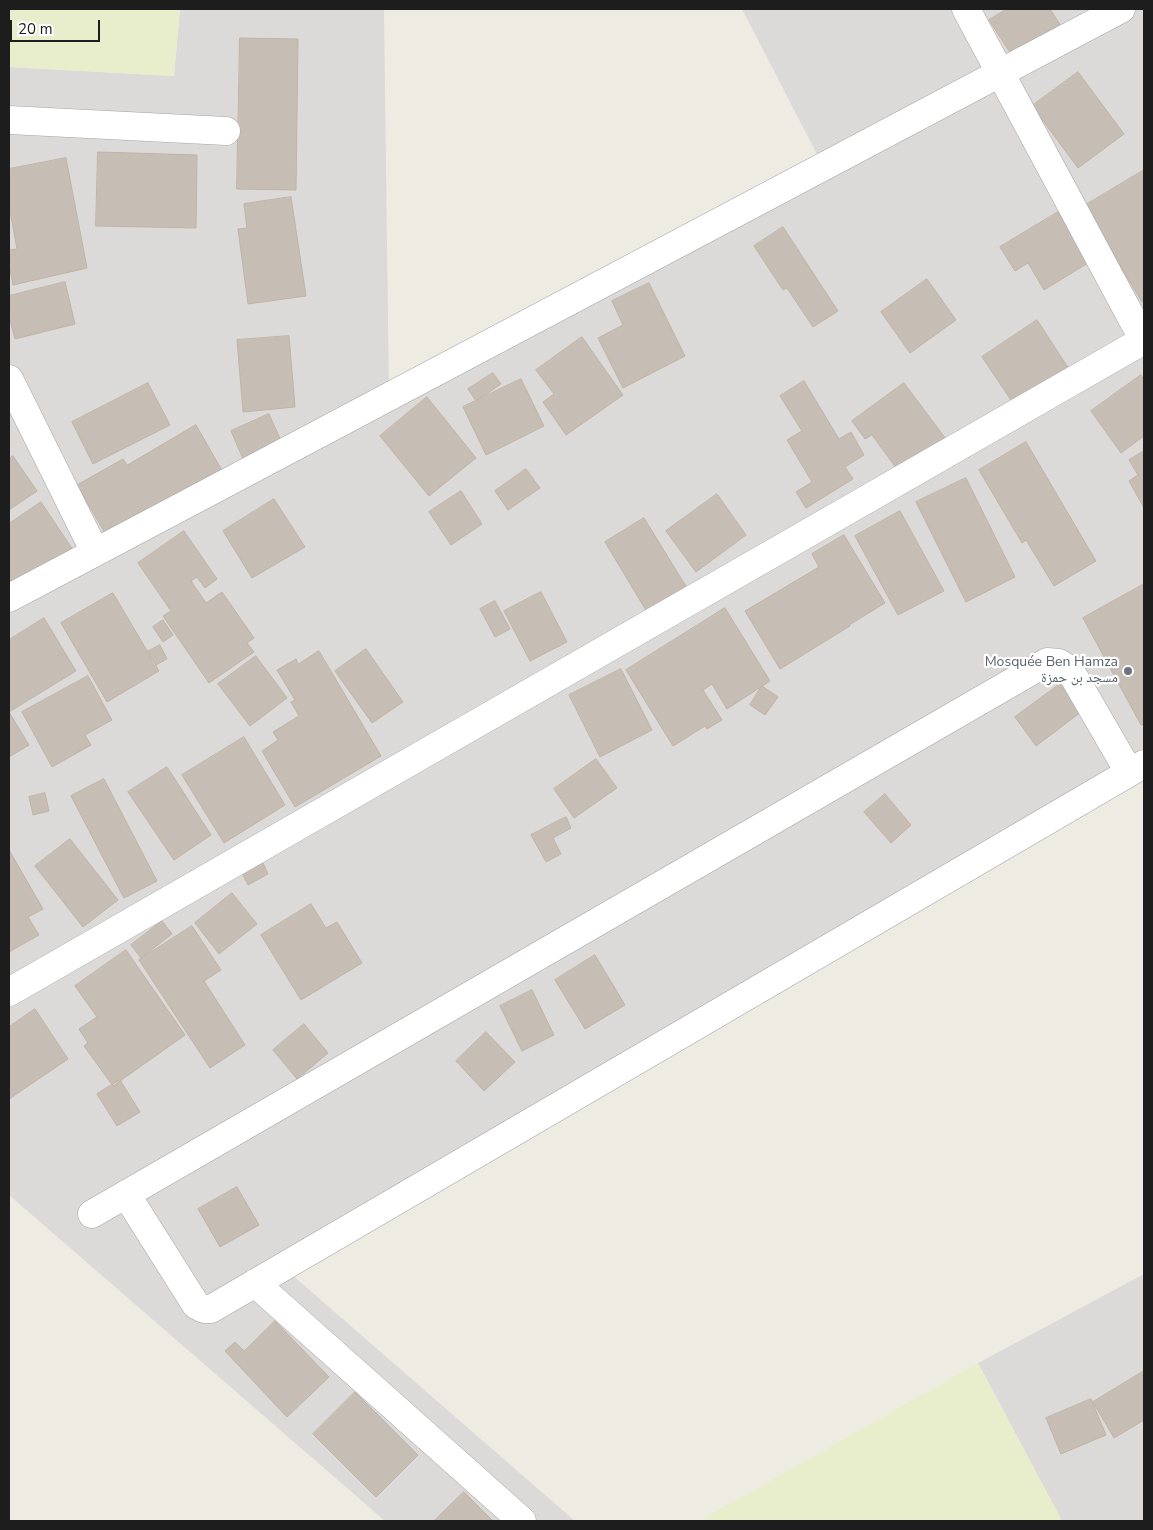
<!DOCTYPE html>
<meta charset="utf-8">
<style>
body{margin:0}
#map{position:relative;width:1153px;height:1530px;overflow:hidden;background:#eeece2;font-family:"Nunito Sans",sans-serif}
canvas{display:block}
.frame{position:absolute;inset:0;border:10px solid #1d1d1d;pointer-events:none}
.scale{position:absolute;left:10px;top:20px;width:90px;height:22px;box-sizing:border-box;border:2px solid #1d1d1d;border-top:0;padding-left:6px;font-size:15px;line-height:18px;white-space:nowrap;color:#1d1d1d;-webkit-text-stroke:4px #fff;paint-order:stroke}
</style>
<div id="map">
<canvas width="1153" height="1530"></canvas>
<div class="frame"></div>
<div class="scale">20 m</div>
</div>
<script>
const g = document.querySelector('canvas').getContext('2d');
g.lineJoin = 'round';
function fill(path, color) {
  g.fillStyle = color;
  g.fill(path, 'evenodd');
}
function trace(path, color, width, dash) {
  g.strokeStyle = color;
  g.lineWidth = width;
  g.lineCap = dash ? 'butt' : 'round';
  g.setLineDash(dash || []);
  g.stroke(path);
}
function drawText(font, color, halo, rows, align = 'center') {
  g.font = font + ' "Nunito Sans","Noto Naskh Arabic",sans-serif';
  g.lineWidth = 4.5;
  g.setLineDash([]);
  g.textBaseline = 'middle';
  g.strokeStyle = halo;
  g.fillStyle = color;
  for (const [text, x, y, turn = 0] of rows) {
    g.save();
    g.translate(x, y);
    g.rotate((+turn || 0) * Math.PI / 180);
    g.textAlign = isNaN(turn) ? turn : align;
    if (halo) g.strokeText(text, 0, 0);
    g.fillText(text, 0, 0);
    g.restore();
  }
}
fill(new Path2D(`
 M180 9H384L389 395 823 166 742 9H1144V764L283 1267 575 1521H385L9 1195V67L174 76Z
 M1144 1274V1521H1062L978 1363Z`), '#dbdad9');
fill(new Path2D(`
 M9 9H180L174 76 9 67Z
 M978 1363 1062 1521H699Z`), '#e8eecc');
const building = new Path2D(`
 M1007 9H1050L1063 29 1015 60 989 20Z
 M240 38 298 39 296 190 237 189Z
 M1078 72 1124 134 1078 168 1032 106Z
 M98 152 197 155 196 228 96 226Z
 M66 158 87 268 13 285 9 264V250L17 249 9 205V169Z
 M1144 170V301L1142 302 1084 206Z
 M291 197 306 296 248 304 238 229 247 228 244 204Z
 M1058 212 1088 263 1044 290 1028 263 1015 271 1000 247Z
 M783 227 838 311 813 327 787 288 783 290 754 246Z
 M927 279 956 320 910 353 881 312Z
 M65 282 75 324 15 339 9 316V296Z
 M649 283 685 356 623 388 598 338 623 325 612 301Z
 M1037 320 1069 369 1015 406 982 357Z
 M289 336 295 407 243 412 237 340Z
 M582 337 623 395 566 435 543 402 554 394 536 370Z
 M493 373 501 384 476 401 468 389Z
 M1141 375 1144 380V436L1121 453 1091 411Z
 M521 379 544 426 486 455 463 407Z
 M804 381 839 439 851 432 864 455 845 467 853 479 806 508 796 492 812 482 787 440 802 431 780 396Z
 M148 383 170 425 93 464 72 422Z
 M904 383 946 439 900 473 872 435 865 439 852 421Z
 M427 397 476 458 429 496 380 436Z
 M269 414 282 443 244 461 231 431Z
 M196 425 224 474 153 516 148 508 105 533 77 485 123 459 127 465Z
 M1026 442 1096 561 1054 586 1026 540 1022 543 979 470Z
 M1144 451V508L1129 481 1138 475 1129 460Z
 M13 456 37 491 9 510V459Z
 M526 469 540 488 508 510 495 491Z
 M966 478 1015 577 966 602 916 502Z
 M461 491 482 524 451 545 429 512Z
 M717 494 746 535 696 572 666 531Z
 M274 499 305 547 252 578 223 531Z
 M41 502 75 553 18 592 9 580V524Z
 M900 511 944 591 898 615 855 536Z
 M644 518 687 588 647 612 605 542Z
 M184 531 217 579 205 588 197 577 191 581 206 603 222 592 254 638 247 643 254 652 209 683 163 616 171 611 138 563Z
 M844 535 885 603 849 625 850 626 780 669 745 611 819 567 812 554Z
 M1144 584V724L1141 725 1083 618Z
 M541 592 567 642 530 661 504 611Z
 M113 593 159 671 107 702 61 623Z
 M495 601 510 629 495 637 480 609Z
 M725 608 770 681 727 709 712 684 703 690 722 720 707 729 705 726 673 746 626 670Z
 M44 618 76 671 9 712 29 745 9 757V640Z
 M163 620 173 635 163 642 153 627Z
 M160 645 167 659 154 666 147 652Z
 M366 649 403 702 372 723 335 671Z
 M319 651 381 756 295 807 262 751 278 740 273 732 299 716 291 702 295 700 277 670 296 659 298 664Z
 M256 656 287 698 250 726 218 684Z
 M621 669 652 730 600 757 569 695Z
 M88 676 112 720 85 735 91 745 52 767 22 712Z
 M1060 684 1081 712 1036 746 1015 717Z
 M762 686 778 697 765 715 750 705Z
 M244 737 285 805 224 843 182 775Z
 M596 759 617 788 574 818 554 789Z
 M167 767 211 835 174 860 128 792Z
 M104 779 157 881 124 898 71 796Z
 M45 793 49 811 33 815 29 797Z
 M885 794 911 825 891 843 864 812Z
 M566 817 571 828 553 838 561 854 546 862 531 835Z
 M70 839 118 900 83 927 35 866Z
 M9 850 43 909 28 917 39 935 9 952Z
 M263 863 268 874 248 885 243 875Z
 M232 893 257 924 219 954 195 923Z
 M311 904 326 928 337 922 362 963 301 1000 261 935Z
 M162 921 172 934 141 958 131 945Z
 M192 926 221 970 204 981 245 1045 210 1068 139 960Z
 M126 950 185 1035 113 1086 84 1046 88 1043 79 1029 97 1017 75 986Z
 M595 955 625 1005 585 1029 555 980Z
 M532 990 554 1035 522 1051 500 1006Z
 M35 1009 68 1059 9 1099V1027Z
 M304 1024 328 1053 297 1079 273 1050Z
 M486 1032 515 1062 484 1091 456 1061Z
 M120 1080 140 1112 117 1126 97 1094Z
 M237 1187 259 1225 220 1247 198 1209Z
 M275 1321 329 1377 287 1417 225 1351 235 1342 244 1351Z
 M1144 1371V1420L1114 1438 1093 1402Z
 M355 1392 418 1455 376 1497 313 1434Z
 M1091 1399 1106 1435 1061 1454 1046 1418Z
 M464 1492 493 1521H434Z`);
fill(building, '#c6beb5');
trace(building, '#c1b3a4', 1);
const minor = new Path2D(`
 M966 9 1144 341
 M9 120 226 131
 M9 379 95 552
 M9 598 1121 9
 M9 992 1144 340
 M126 1194 196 1305 204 1309H211L1144 764
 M92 1214 1047 662 1059 663 1070 670 1129 772
 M255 1283 522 1521`);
trace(minor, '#a4a4a4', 29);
trace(minor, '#fff', 28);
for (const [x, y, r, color] of [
 [1128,671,5,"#6b7280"]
]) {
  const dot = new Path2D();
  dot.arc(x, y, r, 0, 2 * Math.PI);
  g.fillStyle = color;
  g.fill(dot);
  trace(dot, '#fff', 2);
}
drawText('14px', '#5b616d', '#fff', [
 ["Mosquée Ben Hamza",1118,663],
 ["مسجد بن حمزة",1118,679]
], 'right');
</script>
